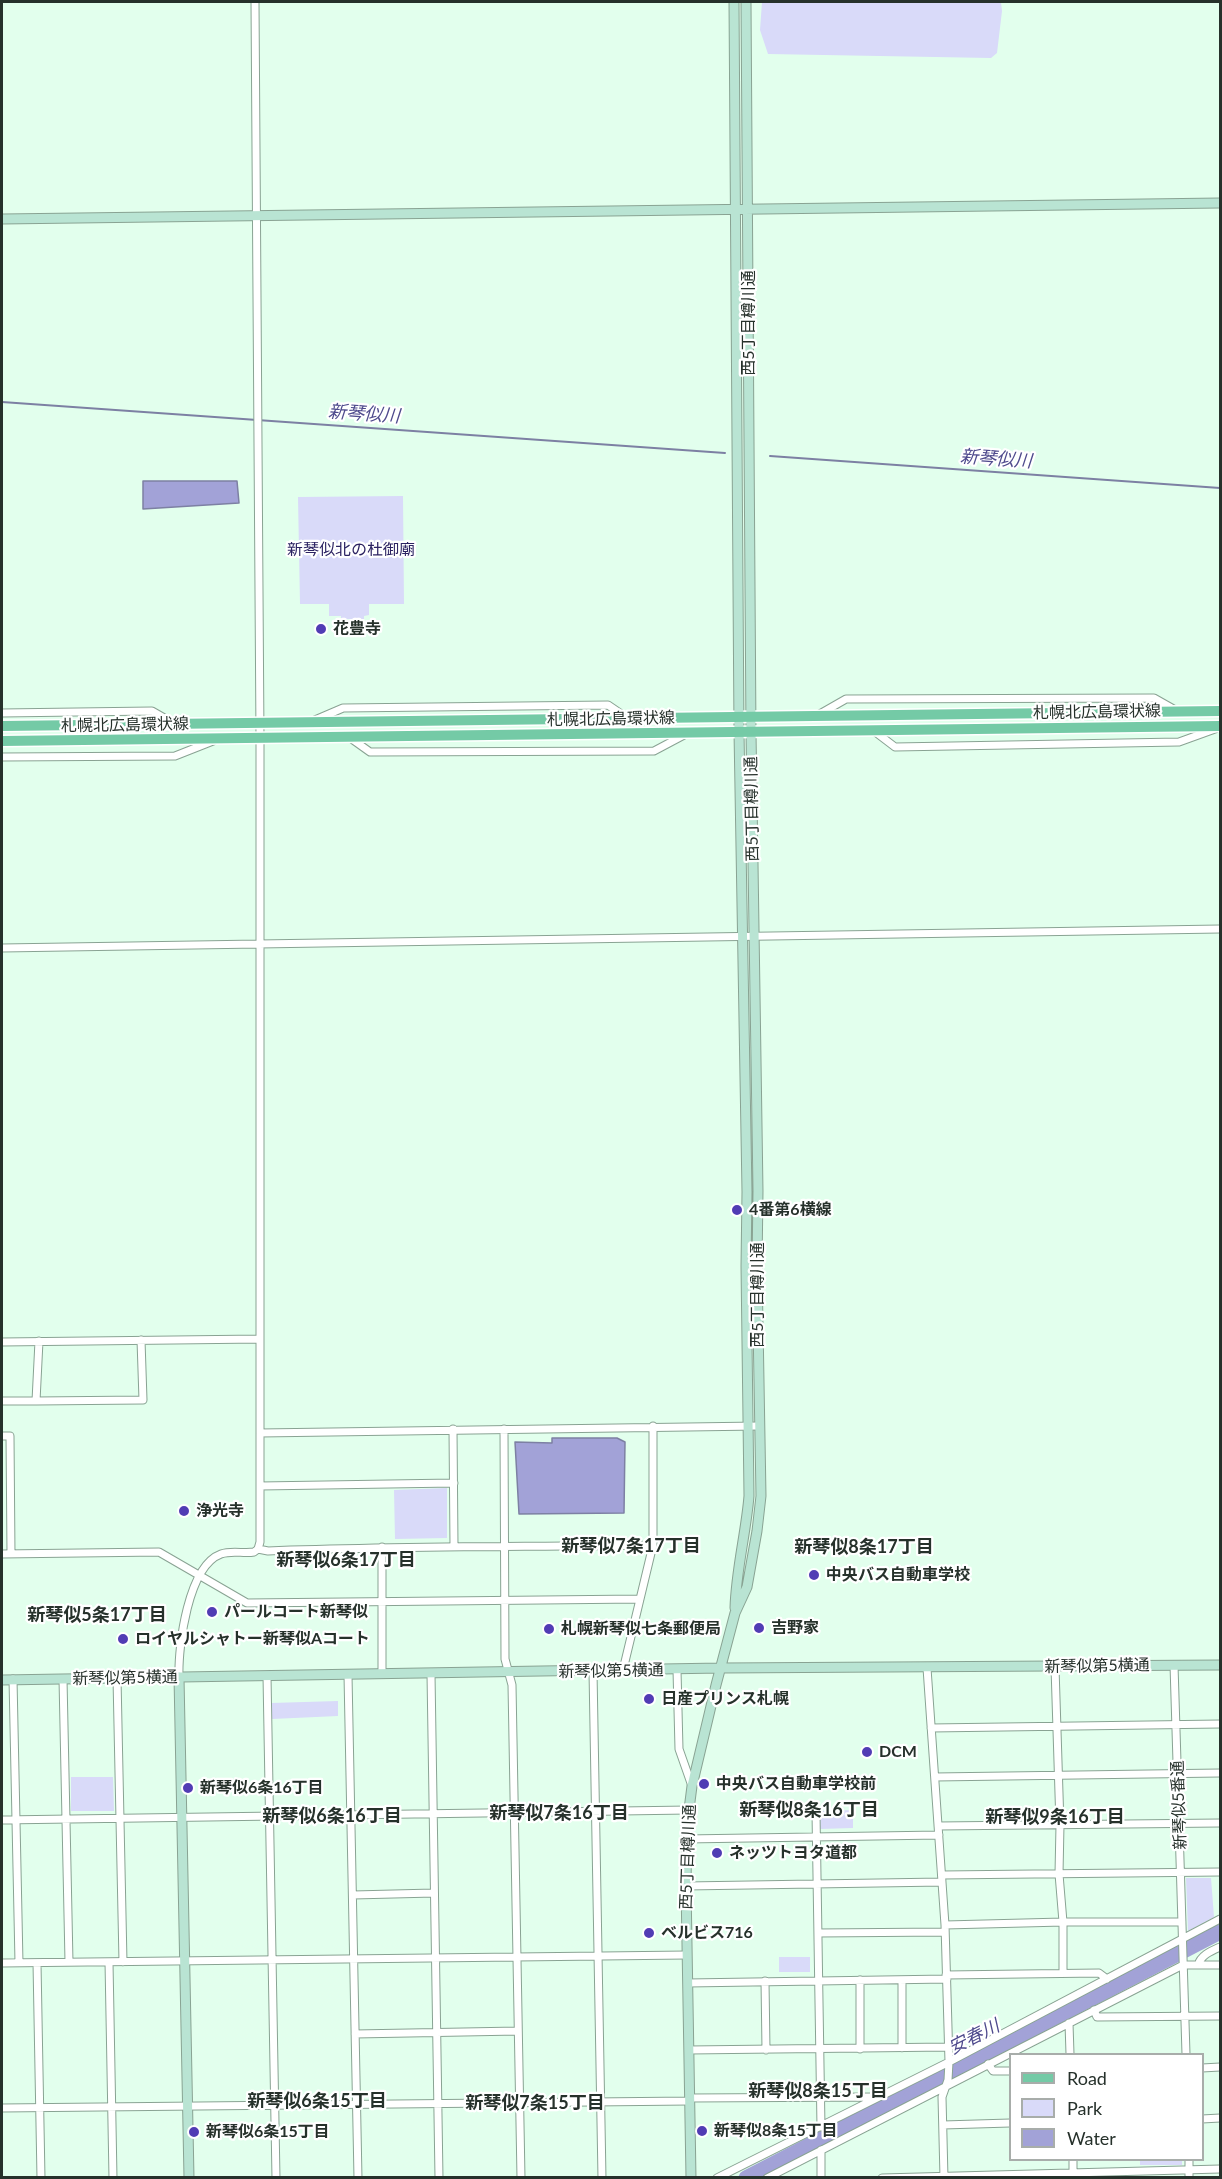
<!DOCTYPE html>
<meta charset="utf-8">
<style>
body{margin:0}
#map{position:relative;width:1222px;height:2179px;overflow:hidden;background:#e2ffed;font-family:Lato,sans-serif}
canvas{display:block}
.frame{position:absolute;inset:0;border:3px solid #26312b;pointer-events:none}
.legend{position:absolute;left:1009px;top:2053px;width:195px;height:108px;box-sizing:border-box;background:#fff;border:2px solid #a8adaa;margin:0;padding:8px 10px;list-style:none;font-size:18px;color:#26312b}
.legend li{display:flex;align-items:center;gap:12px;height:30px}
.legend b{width:30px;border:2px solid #a8adaa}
</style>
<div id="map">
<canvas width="1222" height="2179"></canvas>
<div class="frame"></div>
<ul class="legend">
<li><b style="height:8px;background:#74caa6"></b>Road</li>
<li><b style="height:16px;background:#d9daf9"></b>Park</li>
<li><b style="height:16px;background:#a2a2d7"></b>Water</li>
</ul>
</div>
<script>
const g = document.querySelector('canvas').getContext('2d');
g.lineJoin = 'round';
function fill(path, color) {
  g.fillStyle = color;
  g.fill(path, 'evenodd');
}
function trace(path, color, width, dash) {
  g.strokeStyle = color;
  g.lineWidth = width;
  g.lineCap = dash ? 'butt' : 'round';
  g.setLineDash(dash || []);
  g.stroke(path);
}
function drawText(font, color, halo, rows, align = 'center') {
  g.font = font + ' Lato,"Noto Sans JP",sans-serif';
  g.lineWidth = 4.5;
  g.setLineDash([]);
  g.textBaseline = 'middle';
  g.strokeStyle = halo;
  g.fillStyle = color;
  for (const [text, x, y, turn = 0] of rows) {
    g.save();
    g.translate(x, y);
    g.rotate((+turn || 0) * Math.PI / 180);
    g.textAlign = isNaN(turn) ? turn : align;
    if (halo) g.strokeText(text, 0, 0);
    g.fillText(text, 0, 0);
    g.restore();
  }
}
fill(new Path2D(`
 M762 2H1001L1002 11 997 53 991 58 768 54 760 30Z
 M403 496 404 604H369V615L364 616V619H341V616H329V604H300L298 497Z
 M447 1488V1538L395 1539 394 1490Z
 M338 1701V1716L272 1719 271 1703Z
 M71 1777H113L114 1811H71Z
 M853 1810V1828L820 1829V1811Z
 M1186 1878H1211L1214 1917 1188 1931Z
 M779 1957H810V1972H779Z
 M1140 2160H1182V2165H1140Z`), '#d9daf9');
const water = new Path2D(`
 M143 481H237L239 503 143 509Z
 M552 1438H617L625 1442 624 1513 519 1514 515 1442 552 1443Z`);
fill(water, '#a2a2d7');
trace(water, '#7d80a3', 1.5);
trace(new Path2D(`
 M2 402 725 453
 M770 456 1220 488`), '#7d80a3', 2);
trace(new Path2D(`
 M746 2178 1220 1932`), '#a2a2d7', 15);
const street = new Path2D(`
 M2 713 152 711 173 723
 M818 715 846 699 1154 698 1177 711
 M315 720 343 708 608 705 627 718
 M874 731 895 747 1179 742 1215 729
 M349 737 370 752 654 751 686 734
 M2 757 175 756 213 741
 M2 948 1220 929
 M2 1342 260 1339
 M2 1401H36L39 1341
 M36 1401 143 1400 141 1340
 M453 1429 454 1546
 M504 1429 505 1659 512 1685 521 2178
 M260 1433 759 1426
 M2 1436H10L11 1554
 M260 1486 454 1483
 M382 1547V1674
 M258 1549 268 1551C396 1546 525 1547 653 1545
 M2 1554 159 1552 247 1603 640 1599
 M1174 1665 1186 2054
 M1055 1667 1060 1825 1059 1874 1063 1922V1973
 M927 1668 945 1925 949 2062 948 2080 942 2097 944 2178
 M623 1670 653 1545V1426
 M677 1670 679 1749 692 1786
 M593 1671 602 2178
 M431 1674 439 2178
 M348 1675 358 2178
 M267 1676 276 2178
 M179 1677C178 1646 188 1566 221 1554 232 1550 244 1554 254 1552L258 1549 260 1542V738L255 2
 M117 1678 123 1962
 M13 1679 19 1963
 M63 1679 69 1962
 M931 1728 1220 1724
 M935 1777 1220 1773
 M816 1813 821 2127
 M2 1820 689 1810
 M938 1826 1220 1823
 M686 1839 939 1835
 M942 1875 1220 1872
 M686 1886 942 1882
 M353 1895 434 1893
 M945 1925 1063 1922H1182
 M818 1933 945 1932
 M109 1962 113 2178
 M2 1963 687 1955
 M37 1963 41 2178
 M1198 1965C1201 1955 1211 1951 1220 1947
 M946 1975 1099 1973 1107 1979
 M860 1980V2049
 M902 1980V2048
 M765 1981 766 2050
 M688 1983 947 1979
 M1094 2010 1097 2017 1220 2016
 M1069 2023 1070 2054
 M355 2034 518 2031
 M689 2050 948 2047
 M988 2064 993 2071H1010
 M1202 2068 1220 2067
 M690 2098 876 2097
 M2 2108 690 2101
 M1202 2119 1220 2118
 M943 2125 1010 2123
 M821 2150V2178
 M1073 2160V2178
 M1189 2160V2178
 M717 2178 949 2062 1220 1919
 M767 2178 1183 1965H1220
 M882 2178 1220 2169`);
const secondary = new Path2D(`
 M734 2 739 732 747 1192 746 1266 749 1496C746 1533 736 1570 735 1608
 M2 219 1220 203
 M179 1677 189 2178
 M2 1680 721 1668 1220 1665
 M691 2178 686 1886 687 1825 692 1786 716 1685 735 1613 747 1587 757 1531 761 1496 757 1267 758 1191 751 732 746 2`);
const primary = new Path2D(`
 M2 726 1220 711
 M2 741 1220 726`);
trace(street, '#89a393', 9);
trace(secondary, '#89a393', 11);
trace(primary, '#fff', 13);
trace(street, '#fff', 7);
trace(secondary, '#b9e4d3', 9);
trace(primary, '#74caa6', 10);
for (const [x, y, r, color] of [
 [321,629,6,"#513cb4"],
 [737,1210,6,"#513cb4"],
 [184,1511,6,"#513cb4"],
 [814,1575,6,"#513cb4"],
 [212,1612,6,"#513cb4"],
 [759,1628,6,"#513cb4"],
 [549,1629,6,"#513cb4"],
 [123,1639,6,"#513cb4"],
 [649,1699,6,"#513cb4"],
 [867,1752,6,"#513cb4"],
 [704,1784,6,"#513cb4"],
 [188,1788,6,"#513cb4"],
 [717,1853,6,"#513cb4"],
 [649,1933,6,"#513cb4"],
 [702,2131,6,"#513cb4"],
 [194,2132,6,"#513cb4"]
]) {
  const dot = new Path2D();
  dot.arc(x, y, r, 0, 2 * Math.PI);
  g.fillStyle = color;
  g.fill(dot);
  trace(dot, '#fff', 2);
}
drawText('16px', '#26312b', '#fff', [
 ["西5丁目樽川通",749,323,-90],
 ["札幌北広島環状線",1097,712,-1],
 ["札幌北広島環状線",611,719,-1],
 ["札幌北広島環状線",125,725,-1],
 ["西5丁目樽川通",752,809,-91],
 ["西5丁目樽川通",758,1295,-90],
 ["新琴似第5横通",1097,1666,-1],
 ["新琴似第5横通",611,1671,-1],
 ["新琴似第5横通",125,1678,-1],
 ["新琴似5番通",1179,1805,-92],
 ["西5丁目樽川通",688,1857,-88]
]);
drawText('16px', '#2c2362', '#fff', [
 ["新琴似北の杜御廟",351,550]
]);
drawText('bold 16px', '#26312b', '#fff', [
 ["花豊寺",333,629],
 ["4番第6横線",749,1210],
 ["浄光寺",196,1511],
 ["中央バス自動車学校",826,1575],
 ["パールコート新琴似",224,1612],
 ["吉野家",771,1628],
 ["札幌新琴似七条郵便局",561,1629],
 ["ロイヤルシャトー新琴似Aコート",135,1639],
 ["日産プリンス札幌",661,1699],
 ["DCM",879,1752],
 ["中央バス自動車学校前",716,1784],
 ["新琴似6条16丁目",200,1788],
 ["ネッツトヨタ道都",729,1853],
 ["ベルビス716",661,1933],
 ["新琴似8条15丁目",714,2131],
 ["新琴似6条15丁目",206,2132]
], 'left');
drawText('italic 18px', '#4f4b8d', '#fff', [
 ["新琴似川",364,414,4],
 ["新琴似川",996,459,4],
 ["安春川",974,2037,-27]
]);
drawText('bold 18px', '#26312b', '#fff', [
 ["新琴似7条17丁目",631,1546],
 ["新琴似8条17丁目",864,1547],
 ["新琴似6条17丁目",346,1560],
 ["新琴似5条17丁目",97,1615],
 ["新琴似8条16丁目",809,1810],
 ["新琴似7条16丁目",559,1813],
 ["新琴似6条16丁目",332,1816],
 ["新琴似9条16丁目",1055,1817],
 ["新琴似8条15丁目",818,2091],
 ["新琴似6条15丁目",317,2101],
 ["新琴似7条15丁目",535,2103]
]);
</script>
